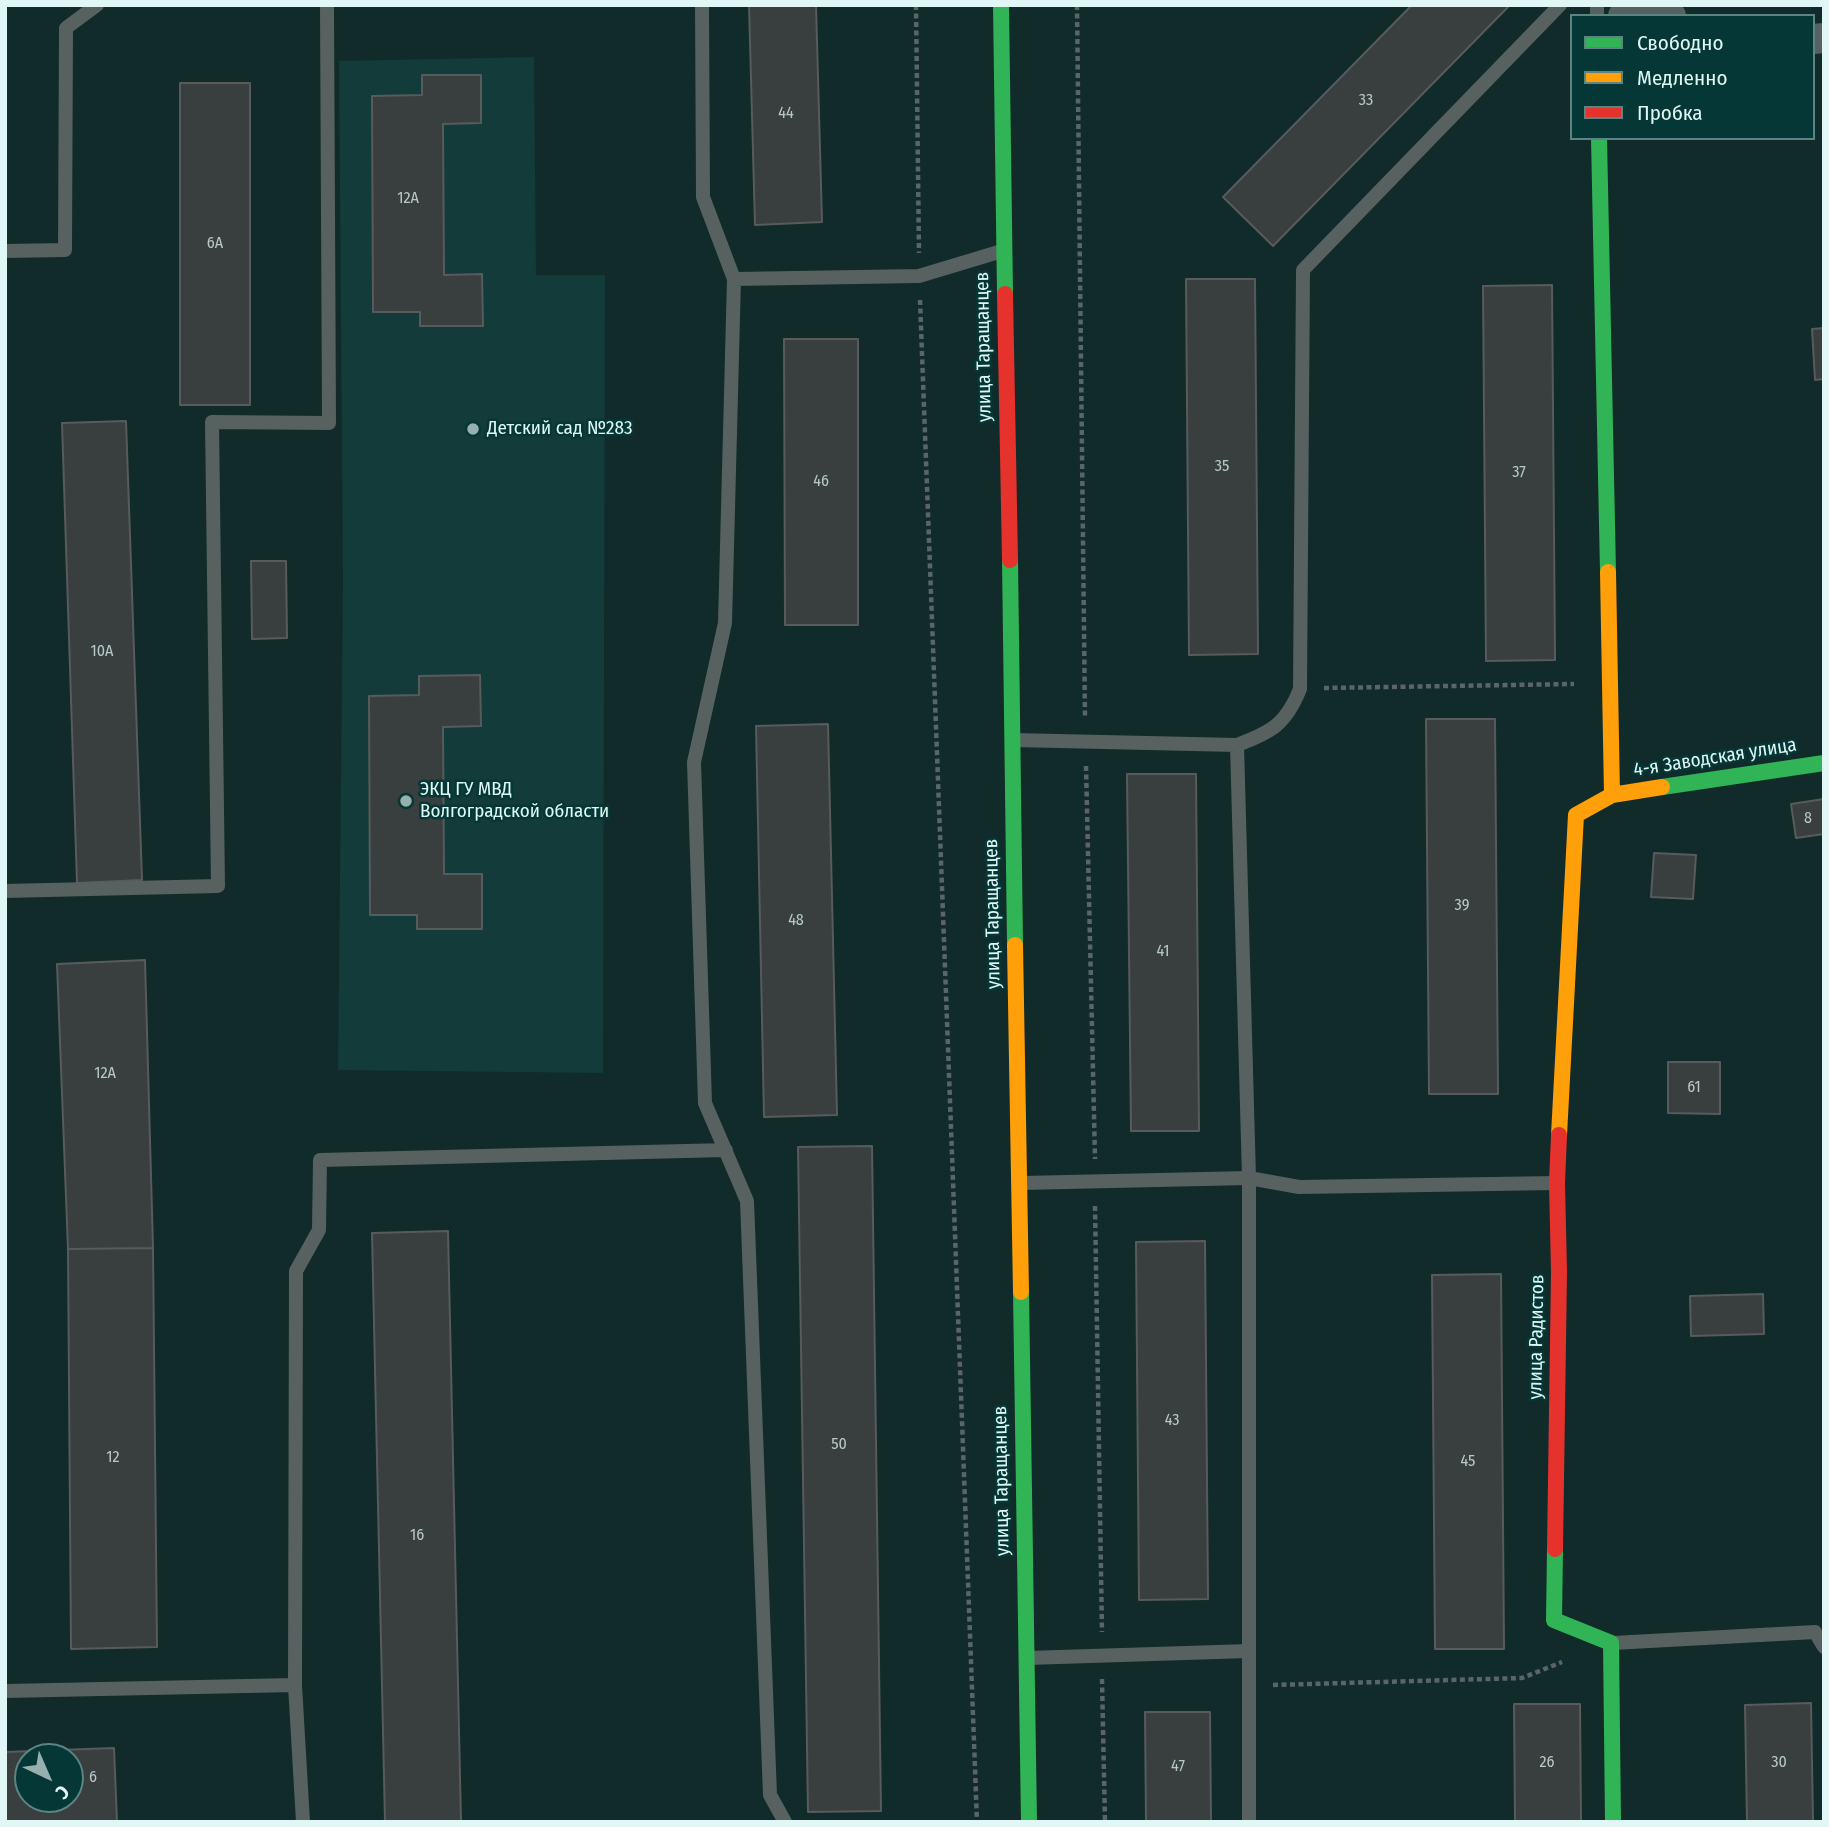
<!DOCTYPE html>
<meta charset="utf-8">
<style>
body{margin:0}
#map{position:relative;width:1829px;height:1827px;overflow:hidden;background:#102b2a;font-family:"Fira Sans Condensed",sans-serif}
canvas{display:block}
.frame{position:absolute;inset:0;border:7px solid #e0f7f6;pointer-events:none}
.legend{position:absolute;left:1570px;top:14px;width:245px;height:126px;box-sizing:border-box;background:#043735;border:2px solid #5c8482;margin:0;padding:9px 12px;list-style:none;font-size:21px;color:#e0f7f6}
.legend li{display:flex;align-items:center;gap:14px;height:35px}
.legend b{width:35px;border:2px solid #5c8482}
.north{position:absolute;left:14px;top:1743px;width:70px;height:70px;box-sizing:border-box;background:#043735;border:2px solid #5c8482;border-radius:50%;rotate:136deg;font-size:19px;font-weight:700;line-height:28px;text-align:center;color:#e0f7f6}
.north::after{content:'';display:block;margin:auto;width:24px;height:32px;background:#97b0af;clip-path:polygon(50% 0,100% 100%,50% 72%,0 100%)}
</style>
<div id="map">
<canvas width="1829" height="1827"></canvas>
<div class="frame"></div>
<ul class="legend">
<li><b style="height:9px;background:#30b455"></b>Свободно</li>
<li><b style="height:9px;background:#ff9f0a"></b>Медленно</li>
<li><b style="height:9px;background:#e5322d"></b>Пробка</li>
</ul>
<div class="north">С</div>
</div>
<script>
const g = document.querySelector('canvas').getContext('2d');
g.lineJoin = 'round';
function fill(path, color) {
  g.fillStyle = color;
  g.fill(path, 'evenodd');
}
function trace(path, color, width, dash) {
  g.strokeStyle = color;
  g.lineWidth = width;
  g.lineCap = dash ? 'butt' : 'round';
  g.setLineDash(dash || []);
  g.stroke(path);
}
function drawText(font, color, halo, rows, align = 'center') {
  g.font = font + ' "Fira Sans Condensed",sans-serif';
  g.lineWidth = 5;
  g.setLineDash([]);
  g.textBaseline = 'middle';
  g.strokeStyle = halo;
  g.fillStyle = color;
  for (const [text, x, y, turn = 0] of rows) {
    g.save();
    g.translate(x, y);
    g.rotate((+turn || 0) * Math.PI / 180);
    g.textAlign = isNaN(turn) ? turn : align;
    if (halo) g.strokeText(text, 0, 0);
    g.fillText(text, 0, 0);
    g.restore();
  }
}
fill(new Path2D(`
 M534 57 536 275H605L603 1073 338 1070 343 582 339 61Z`), '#123b3a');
const building = new Path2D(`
 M749 5H816L822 222 755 225Z
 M1412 5H1510L1273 246 1223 197Z
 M422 75H481V123L443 124 444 275 482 274 483 326H420V312H373L372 96 422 95Z
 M180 83H250V405H180Z
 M1186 279H1255L1258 654 1189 655Z
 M1552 285 1555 660 1486 661 1483 286Z
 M1824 328V379L1815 380 1812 329Z
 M784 339H858V625H785Z
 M126 421 142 880 77 883 62 423Z
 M251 561H286L287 638 252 639Z
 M480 675 481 726 443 727 444 874H482V929H417V915H370L369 696 419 695V676Z
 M1426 719H1495L1498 1094H1429Z
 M828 724 837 1115 764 1117 756 726Z
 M1127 774H1196L1199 1131H1131Z
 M1824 799V834L1796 838 1791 804Z
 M1654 853 1696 855 1693 899 1651 897Z
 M145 960 153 1248 68 1249 57 964Z
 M1668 1062H1720V1114L1668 1113Z
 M872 1146 881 1811 808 1812 798 1147Z
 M448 1231 461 1822H385L372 1233Z
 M1205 1241 1208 1599 1139 1600 1136 1242Z
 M153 1248 157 1647 71 1649 68 1249Z
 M1501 1274 1504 1649H1435L1432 1275Z
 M1763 1294 1764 1334 1691 1336 1690 1296Z
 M1811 1703 1813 1822H1747L1745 1705Z
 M1514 1704H1580L1581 1822H1515Z
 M1145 1712H1210L1211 1822H1146Z
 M114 1748 117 1822H5V1752ZM28 1757H70V1799H28Z`);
fill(building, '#393e3e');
trace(building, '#575b5c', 2);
trace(new Path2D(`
 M916 5 919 253
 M1077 5 1085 718
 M920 300 977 1822
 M1324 688 1574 684
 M1086 766 1095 1159
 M1095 1206 1102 1632
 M1102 1679 1105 1822
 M1273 1685 1522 1678 1562 1662`), '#5a6666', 4.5, [5, 3.5]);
trace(new Path2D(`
 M702 5 703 197 734 279 725 623 694 762 705 1103 747 1201 770 1795 785 1822
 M1597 5V16
 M5 251 65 250 66 28 97 5
 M734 279 919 276 1002 251
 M1013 740 1237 745C1272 732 1286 724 1300 689L1303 270 1560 5
 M1237 745 1249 1178V1822
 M5 891 218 886 212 422 329 423 327 5
 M1021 1183 1249 1178 1299 1187 1556 1183
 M1613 1643 1815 1632 1824 1647
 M1027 1658 1249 1651
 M5 1691 295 1685
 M303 1822 295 1685 296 1271 319 1230 320 1160 726 1150`), '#576160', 14);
trace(new Path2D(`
 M1623 16 1654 7 1671 16
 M1813 39 1824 38`), '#576160', 30);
trace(new Path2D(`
 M1001 5 1005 294
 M1599 138 1608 572
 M1010 560 1015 945
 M1662 787 1824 763
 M1021 1292 1029 1822
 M1555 1549 1554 1620 1611 1643 1613 1822`), '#30b455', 16);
trace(new Path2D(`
 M1608 572 1612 795
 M1015 945 1021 1292
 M1559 1135 1576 815 1612 795 1662 787`), '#ff9f0a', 16);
trace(new Path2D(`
 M1005 294 1010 560
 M1555 1549 1559 1272 1557 1183 1559 1135`), '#e5322d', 16);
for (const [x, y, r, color] of [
 [473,429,7,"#97b0af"],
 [406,801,7,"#97b0af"]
]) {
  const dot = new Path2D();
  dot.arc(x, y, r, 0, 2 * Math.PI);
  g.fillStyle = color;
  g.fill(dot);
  trace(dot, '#043735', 2.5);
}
drawText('16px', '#b6c9c8', null, [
 ["33",1366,101],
 ["44",786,114],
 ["12А",408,199],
 ["6А",215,244],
 ["35",1222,467],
 ["37",1519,473],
 ["46",821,482],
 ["10А",102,652],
 ["8",1808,819],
 ["39",1462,906],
 ["48",796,921],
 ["41",1163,952],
 ["12А",105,1074],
 ["61",1694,1088],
 ["43",1172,1421],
 ["50",839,1445],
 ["12",113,1458],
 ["45",1468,1462],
 ["16",417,1536],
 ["26",1547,1763],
 ["30",1779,1763],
 ["47",1178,1767],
 ["6",93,1778]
]);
drawText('19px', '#e0f7f6', '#043735', [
 ["улица Таращанцев",984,347,-91],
 ["4-я Заводская улица",1715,758,-9],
 ["улица Таращанцев",993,914,-91],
 ["улица Радистов",1537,1337,-89],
 ["улица Таращанцев",1002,1481,-91]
]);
drawText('19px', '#e0f7f6', '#043735', [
 ["Детский сад №283",487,429],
 ["ЭКЦ ГУ МВД",420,790],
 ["Волгоградской области",420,812]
], 'left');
</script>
